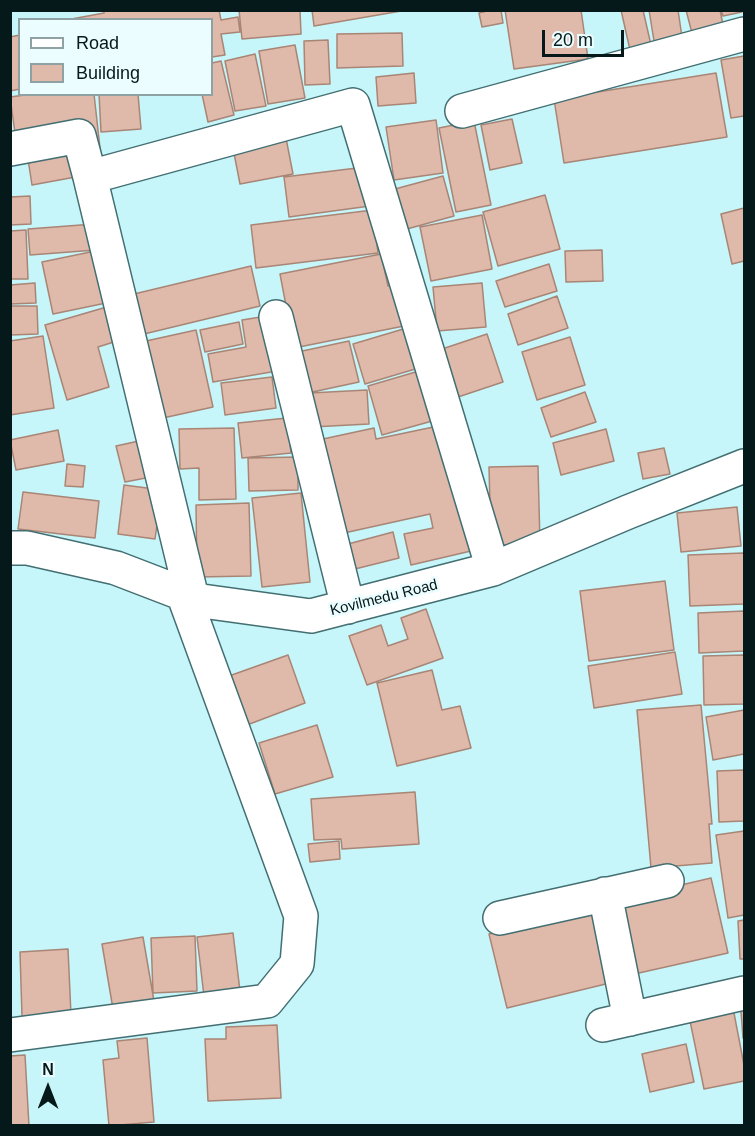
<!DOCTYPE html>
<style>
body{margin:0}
#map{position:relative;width:755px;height:1136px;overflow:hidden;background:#c6f6fa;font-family:Arial,sans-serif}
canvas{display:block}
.frame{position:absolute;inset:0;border:12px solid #06191a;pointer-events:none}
.legend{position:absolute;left:18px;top:18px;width:195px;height:78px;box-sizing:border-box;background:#ebfdff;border:2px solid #8fa2a3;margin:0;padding:8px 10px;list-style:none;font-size:18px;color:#06191a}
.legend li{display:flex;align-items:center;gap:12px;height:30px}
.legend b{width:30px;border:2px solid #8fa2a3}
.north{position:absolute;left:18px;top:1058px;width:60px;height:60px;-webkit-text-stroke:4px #ebfdff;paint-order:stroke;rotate:0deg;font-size:16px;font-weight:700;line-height:24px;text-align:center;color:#06191a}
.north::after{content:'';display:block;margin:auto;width:21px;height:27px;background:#06191a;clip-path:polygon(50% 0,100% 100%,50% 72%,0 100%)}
.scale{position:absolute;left:542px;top:30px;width:82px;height:27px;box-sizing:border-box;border:3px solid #06191a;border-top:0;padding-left:8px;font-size:18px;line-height:21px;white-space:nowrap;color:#06191a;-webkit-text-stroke:4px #ebfdff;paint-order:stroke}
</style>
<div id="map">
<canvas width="755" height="1136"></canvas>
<div class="frame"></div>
<ul class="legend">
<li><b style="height:8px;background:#fff"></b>Road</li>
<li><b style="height:16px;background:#dfb9a9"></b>Building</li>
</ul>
<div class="north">N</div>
<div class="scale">20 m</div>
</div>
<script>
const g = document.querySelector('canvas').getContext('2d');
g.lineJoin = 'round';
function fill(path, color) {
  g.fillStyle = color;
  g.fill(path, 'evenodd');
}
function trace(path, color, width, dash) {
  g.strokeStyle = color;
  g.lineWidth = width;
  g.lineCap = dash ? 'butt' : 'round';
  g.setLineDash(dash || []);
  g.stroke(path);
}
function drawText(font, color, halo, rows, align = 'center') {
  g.font = font + ' Arial,sans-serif';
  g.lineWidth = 5;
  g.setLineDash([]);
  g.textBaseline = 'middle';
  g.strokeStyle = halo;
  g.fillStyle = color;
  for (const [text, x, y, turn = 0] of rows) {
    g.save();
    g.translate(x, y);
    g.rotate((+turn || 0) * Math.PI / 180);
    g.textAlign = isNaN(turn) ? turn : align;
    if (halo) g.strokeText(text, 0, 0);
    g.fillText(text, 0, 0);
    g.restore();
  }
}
const building = new Path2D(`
 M104 10H219L221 20 238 17 240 32 221 34 225 55 212 57V20H66L104 13Z
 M239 10H300L301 34 242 39Z
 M312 10H407L314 26Z
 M491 10H501L503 23 482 27 479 13Z
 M505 10H581L588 59 514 69Z
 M621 10H643L651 45 630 50Z
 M649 10H678L682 37 654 41Z
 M686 10H720L723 25 692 33Z
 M721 10H742V12L723 16Z
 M402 33 403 66 337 68V34Z
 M20 35V89L10 91V37Z
 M328 40 330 84 305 85 304 41Z
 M295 45 305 98 268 104 259 51Z
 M255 54 266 106 235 111 225 61Z
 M744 56V116L731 118 721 60Z
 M221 61 234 115 208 122 202 94H212V63Z
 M414 73 416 103 378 106 376 77Z
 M716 73 727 137 564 163 554 99Z
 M32 94H94L100 148 86 150 16 140 10 97Z
 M99 94H138L141 129 101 132Z
 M512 119 522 163 490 170 481 125Z
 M436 120 443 173 394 180 386 127Z
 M474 121 491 205 456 212 439 128Z
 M285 133 293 174 240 184 232 143Z
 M75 145 81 176 32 185 27 153Z
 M365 167 370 206 289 217 284 177Z
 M443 176 454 216 407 229 395 189Z
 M545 195 560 249 498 266 483 212Z
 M30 196 31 224 10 225V197Z
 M744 208V261L732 264 721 214Z
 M373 210 378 253 256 268 251 225Z
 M482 215 492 269 431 281 420 227Z
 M94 224 96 250 30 255 28 229Z
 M26 230 28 279H10V231Z
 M100 250 111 302 53 314 42 262Z
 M602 250 603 281 566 282 565 251Z
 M381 254 388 286 400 283 409 325 294 348 280 274Z
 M549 264 557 291 505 307 496 281Z
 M251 266 260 306 144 334 134 294Z
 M35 283 36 303 10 304V285Z
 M482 283 486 327 437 331 433 287Z
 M557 296 568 328 518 345 508 314Z
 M10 306H37L38 334 10 335Z
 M110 306 120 340 98 347 109 387 67 400 45 325Z
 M267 316 277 371 213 382 208 354 246 347 242 320Z
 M239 322 243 344 205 352 200 330Z
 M410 327 422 367 365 384 353 344Z
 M196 330 213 407 163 418 146 341Z
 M487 334 503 382 458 397 442 349Z
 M43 336 54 408 10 415V341Z
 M570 337 585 385 537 400 522 352Z
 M349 341 359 382 303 394 293 353Z
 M429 368 443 418 382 435 368 386Z
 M272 377 276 408 225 415 221 383Z
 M367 390 369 424 312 427 310 393Z
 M585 392 596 422 551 437 541 408Z
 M287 418 291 453 242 458 238 423Z
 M443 425 471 551 411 565 404 534 433 528 430 514 344 533 323 439 374 428 376 439Z
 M234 428 236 499 199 500V468L180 469 179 429Z
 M606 429 614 461 561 475 553 443Z
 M58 430 64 461 16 470 10 440Z
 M148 439 156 476 125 482 116 446Z
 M664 448 670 474 643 479 638 453Z
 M298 457V490L249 491 248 458Z
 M67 464 85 466 83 487 65 486Z
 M538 466 540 544 491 545 489 467Z
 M124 485 162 490 155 539 118 534Z
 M23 492 99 501 95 538 18 529Z
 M301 493 310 582 262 587 252 498Z
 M249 503 251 576 197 577 196 505Z
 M737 507 741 546 681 552 677 513Z
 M393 532 399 558 355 569 348 544Z
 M744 553V604L690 606 688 555Z
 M665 581 674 650 589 661 580 591Z
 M426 609 443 658 367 685 349 636 381 625 388 646 408 639 401 618Z
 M744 611V651L699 653 698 613Z
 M675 652 682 694 594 708 588 666Z
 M288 655 305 703 247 725 229 676Z
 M744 655V704L704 705 703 656Z
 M432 670 442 710 460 706 471 748 397 766 377 683Z
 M701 705 712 824H709L712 863 651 868 637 710Z
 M744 710V754L713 760 706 717Z
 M317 725 333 777 275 794 259 743Z
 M744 770V821L719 822 717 771Z
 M415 792 419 844 342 849 341 839 314 840 311 799Z
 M744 831V915L728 918 716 835Z
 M339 841 340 859 310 862 308 844Z
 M711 878 728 953 630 975 613 901Z
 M600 906 618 981 507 1008 489 934Z
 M744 920V959H740L738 921Z
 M233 933 240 991 204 996 197 937Z
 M195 936 197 991 153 993 151 938Z
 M143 937 154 1001 113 1009 102 944Z
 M68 949 71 1015 22 1017 20 952Z
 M740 998H744V1037L743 1038Z
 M733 1008 744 1065V1081L704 1089 689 1016Z
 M277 1025 281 1098 208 1101 205 1039H226V1027Z
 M147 1038 154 1122 109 1126 103 1060 119 1058 117 1041Z
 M686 1044 694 1082 650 1092 642 1054Z
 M25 1055 29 1126H10V1056Z`);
fill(building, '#dfb9a9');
trace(building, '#a98576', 1.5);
const minor = new Path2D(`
 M462 111 744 34
 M10 149 79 136 90 177 192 598
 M90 177 353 105 493 569
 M276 317 348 607
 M10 548H27L116 568 202 601 311 616 493 569 628 512 744 466
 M605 894 630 1019
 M500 918 667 881
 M603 1025 744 993
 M10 1035 267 1001 297 964 301 916 184 596`);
trace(minor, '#436f72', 36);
trace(minor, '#fff', 33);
drawText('15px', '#06191a', '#ebfdff', [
 ["Kovilmedu Road",384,598,-14]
]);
</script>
